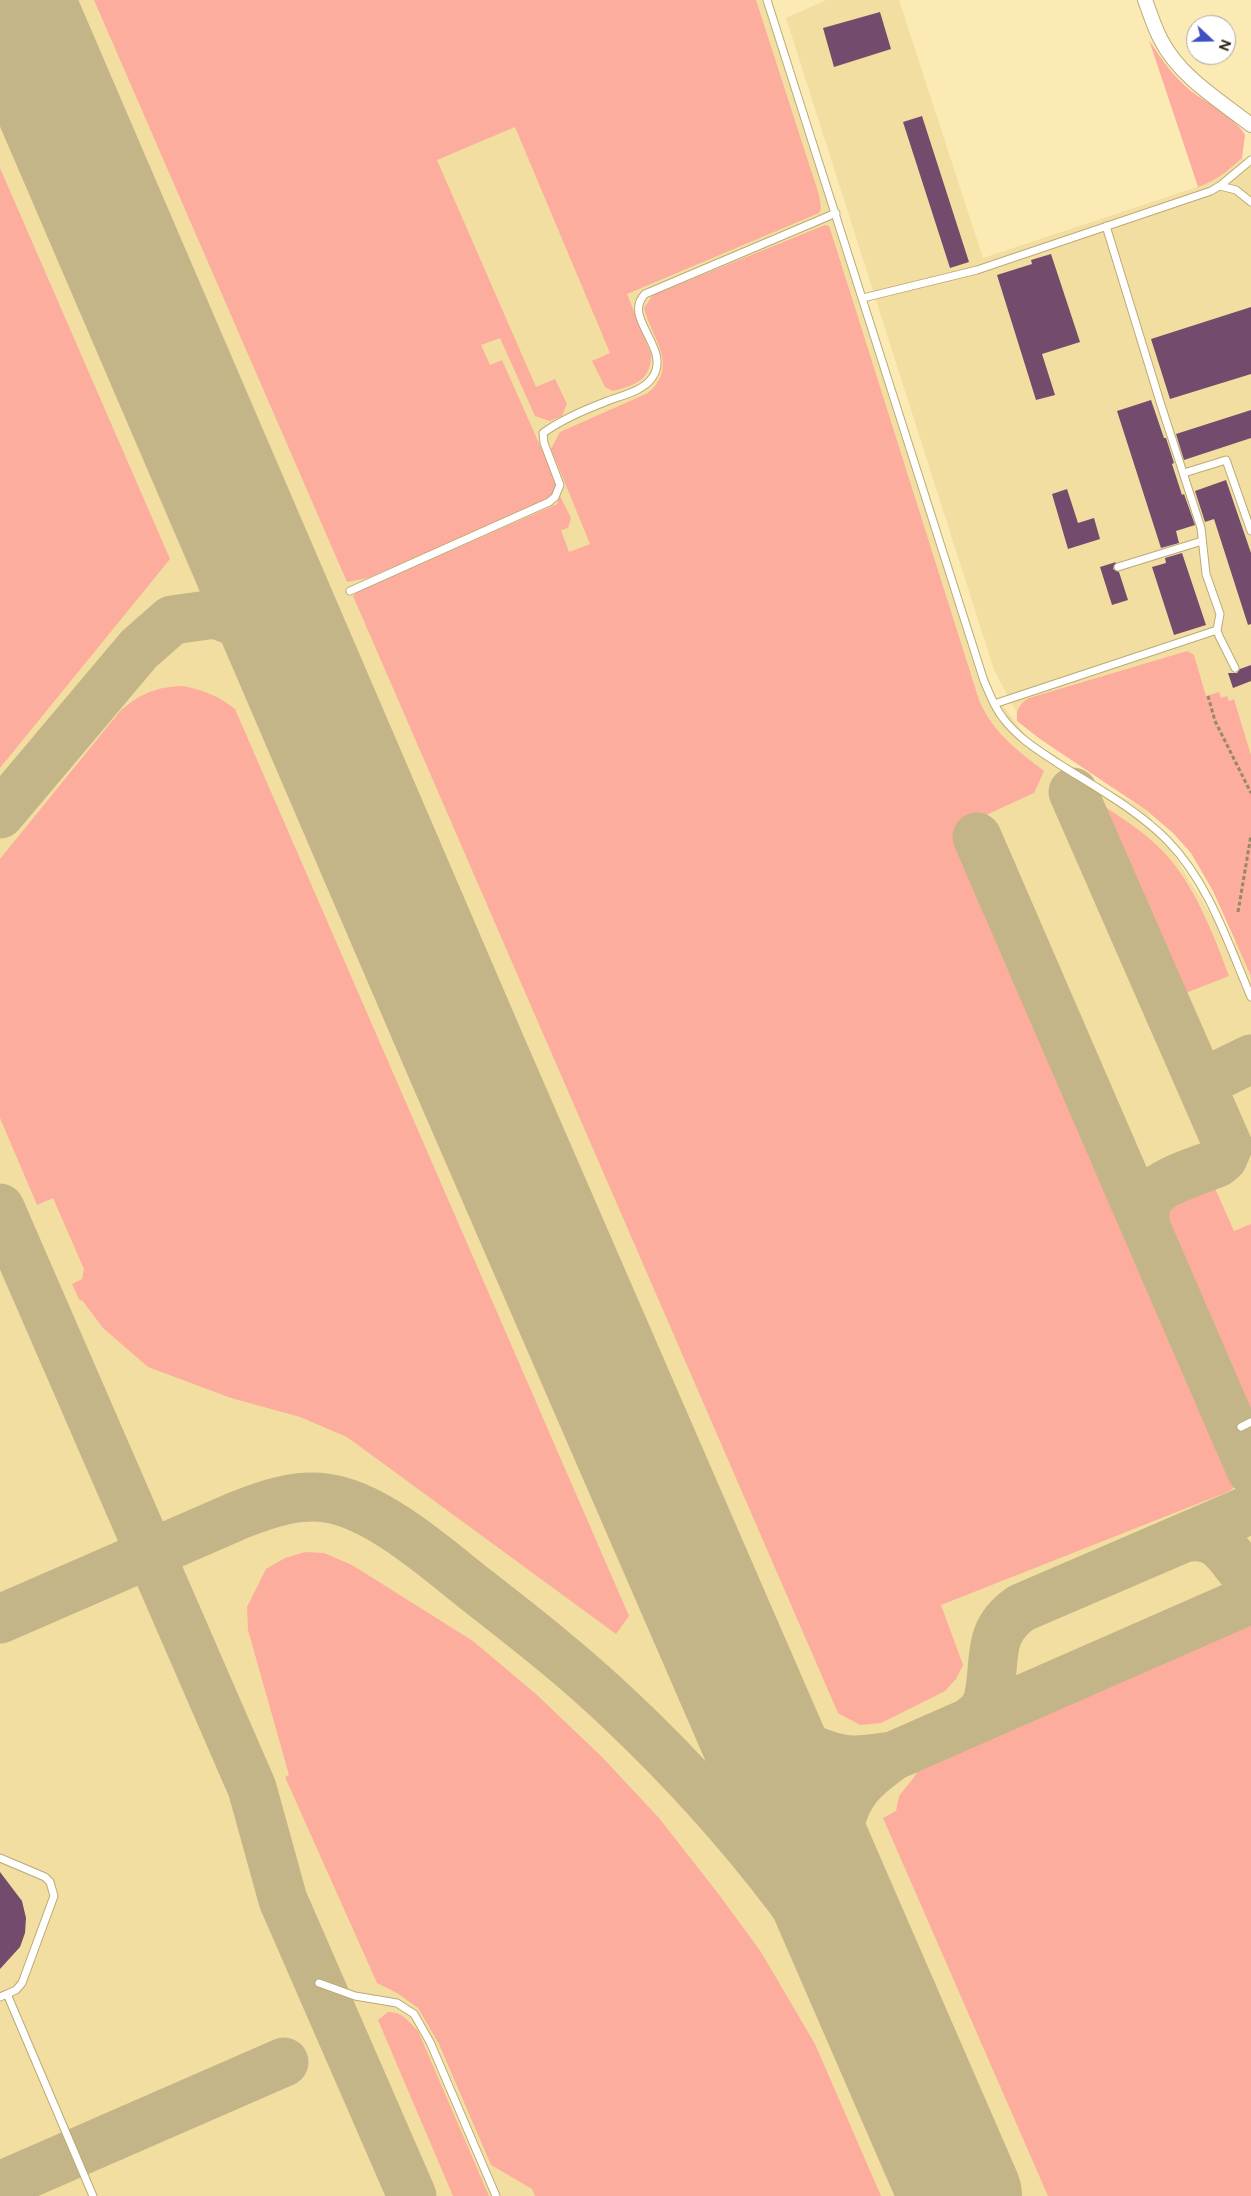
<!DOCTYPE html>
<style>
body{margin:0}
#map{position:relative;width:1251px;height:2196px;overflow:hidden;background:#fceab4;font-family:Figtree,sans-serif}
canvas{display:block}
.north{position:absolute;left:1186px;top:15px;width:50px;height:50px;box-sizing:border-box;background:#fff;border:1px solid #aaa79f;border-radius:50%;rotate:111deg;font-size:14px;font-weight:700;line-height:20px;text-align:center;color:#2a240f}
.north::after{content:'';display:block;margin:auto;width:18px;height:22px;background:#3f4fc2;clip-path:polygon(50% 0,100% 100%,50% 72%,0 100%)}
</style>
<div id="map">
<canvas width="1251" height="2196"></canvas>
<div class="north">N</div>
</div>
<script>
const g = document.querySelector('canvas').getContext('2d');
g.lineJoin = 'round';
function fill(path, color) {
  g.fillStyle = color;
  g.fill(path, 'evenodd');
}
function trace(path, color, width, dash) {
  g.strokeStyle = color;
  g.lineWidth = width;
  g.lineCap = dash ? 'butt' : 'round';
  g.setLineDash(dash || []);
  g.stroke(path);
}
fill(new Path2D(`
 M0 0H766L984 681 1036 749 1146 810 1228 943H1251V2196H0Z
 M826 0H899L983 258 1203 185 1230 169 1242 158 1251 166V755L1234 699 1228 701 1221 698 1206 697 1194 656 1187 651 1029 698 1019 705 1017 713 994 670 786 18Z`), '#f3dea1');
fill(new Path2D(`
 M94 0H756L819 195 821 209 819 213 627 294 651 354C651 380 636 385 613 391L605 387 592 361 610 353 515 127 437 160 536 387 555 379 567 404 562 416 550 421 535 416 500 338 481 345 490 365 502 360 558 486 556 493 549 499 368 578 347 582Z
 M1149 40C1161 59 1174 77 1191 91 1207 103 1236 118 1245 135L1242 158C1229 170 1214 182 1198 187Z
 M0 168 170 559 0 768Z
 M825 225 829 226 832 235 979 700C993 733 1017 750 1044 771L1034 793 962 826 1238 1466 1241 1481 1230 1491 941 1605 963 1665 956 1679 945 1691 881 1723 860 1725 838 1713 353 596 358 591 557 504 560 496 571 518 568 528 561 530 569 552 590 544 551 449 560 432 648 393C680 366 652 339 644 308L653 295Z
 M1187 651 1194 655 1206 696 1219 692 1221 698 1227 696 1229 701 1234 699 1251 755V976L1213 891 1191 853 1173 833 1146 810 1040 739 1017 721C1016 709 1019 704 1029 698Z
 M183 686C203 690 219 696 235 709L629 1616 616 1634 347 1437 300 1417 231 1398 148 1367 103 1328 82 1300 80 1301 72 1284 82 1279 84 1269 53 1198 37 1205 0 1118V859L121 710C142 693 156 687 183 686Z
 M1081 792C1111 811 1145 830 1169 858 1197 891 1214 936 1229 976L1178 996 1166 971 1156 973Z
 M1202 1182 1213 1184 1234 1231 1251 1224V1418L1239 1423 1153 1225C1155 1194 1178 1192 1202 1182Z
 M305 1552 324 1553 352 1565 473 1641 537 1695 602 1757 659 1818 720 1896 761 1952 815 2044 881 2196H535L532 2189 491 2165 439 2044 418 2008 397 1993 377 1983 285 1777 289 1775 248 1630 247 1607 266 1569 285 1558Z
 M1251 1621V2196H1048L883 1818 896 1811 899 1796 915 1776 920 1765Z
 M388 2012C402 2011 409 2022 418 2031L489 2196H453L378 2020Z`), '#fdad9d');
trace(new Path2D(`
 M1073 792 1228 1146 1223 1158 1217 1163C1198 1171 1157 1182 1148 1200 1144 1207 1145 1215 1145 1223
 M0 814 139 649 172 620 215 614 241 624 293 653
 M977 837 1251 1470
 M1206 1093 1207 1083 1210 1079 1251 1059
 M0 1208 252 1788 283 1900 412 2196
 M1190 1537C1224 1534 1229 1560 1251 1580
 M0 1619 239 1515C267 1504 296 1494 326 1498 375 1504 435 1557 474 1588 524 1627 574 1666 620 1710 740 1823 845 1958 920 2105 935 2135 949 2165 962 2196
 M750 1710C779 1730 807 1753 842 1759 859 1762 877 1758 893 1756
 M970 1722 982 1712 987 1703C998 1665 983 1634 1021 1608L1251 1509
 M829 1893C834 1858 835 1814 858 1786 868 1774 881 1765 893 1756L1251 1599
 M0 2186 284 2062`), '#c4b588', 49);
trace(new Path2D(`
 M12 0 468 1061 961 2196`), '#c4b588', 122);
fill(new Path2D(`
 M880 12 891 49 834 67 823 28Z
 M922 116 969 262 950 268 903 122Z
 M1051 254 1080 342 1042 354 1055 395 1036 400 997 275 1032 264 1031 260Z
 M1251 307V374L1170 399 1151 339Z
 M1151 400 1164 438H1166L1174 463 1172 464 1182 495 1184 494 1195 525 1176 531 1179 543 1161 548 1117 411Z
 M1251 410V438L1184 460 1176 434Z
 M1226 480 1251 553V624L1248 625 1214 519 1205 522 1195 491Z
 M1067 489 1078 523 1094 518 1100 539 1068 549 1052 494Z
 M1182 553 1206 625 1174 635 1152 567 1166 563 1165 558Z
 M1116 562 1113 569 1119 572 1128 600 1112 605 1100 567Z
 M1251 665V681L1233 688 1228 673H1237L1240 669Z
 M0 1872 22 1901 26 1918 25 1933 20 1947 0 1969Z`), '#724b6d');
const lane = new Path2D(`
 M767 0 984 681C990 694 994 707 1003 718 1018 738 1038 750 1059 764 1095 787 1136 809 1167 840 1209 883 1228 943 1251 997
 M1220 186 1236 190 1251 202
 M1106 226 1161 405 1201 528 1206 574 1220 614 1217 630 1219 636 1235 668
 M863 298 977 270 1211 191 1221 185 1251 160
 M1184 473 1226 460 1251 531
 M1118 567 1202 541
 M350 591 549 502 555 497 560 485 544 443 543 433C561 420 584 410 605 402 619 396 642 392 652 378 673 349 621 318 645 294L836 213
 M994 704 1217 630
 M1241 1427 1251 1422
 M0 1858 45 1877 50 1882 54 1896 22 1983 16 1990 0 1997
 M319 1983 355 1996 397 2003 414 2014 430 2042 496 2196
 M7 1994 93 2196`);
const street = new Path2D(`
 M1145 0C1150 13 1154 27 1161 40 1180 77 1219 100 1251 125`);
trace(lane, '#bbaa76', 9);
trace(street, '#bbaa76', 16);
trace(new Path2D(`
 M1208 696 1215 721 1251 793
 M1238 912 1251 835`), '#968a64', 3, [4, 2.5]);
trace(lane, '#fff', 7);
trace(street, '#fff', 14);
</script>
